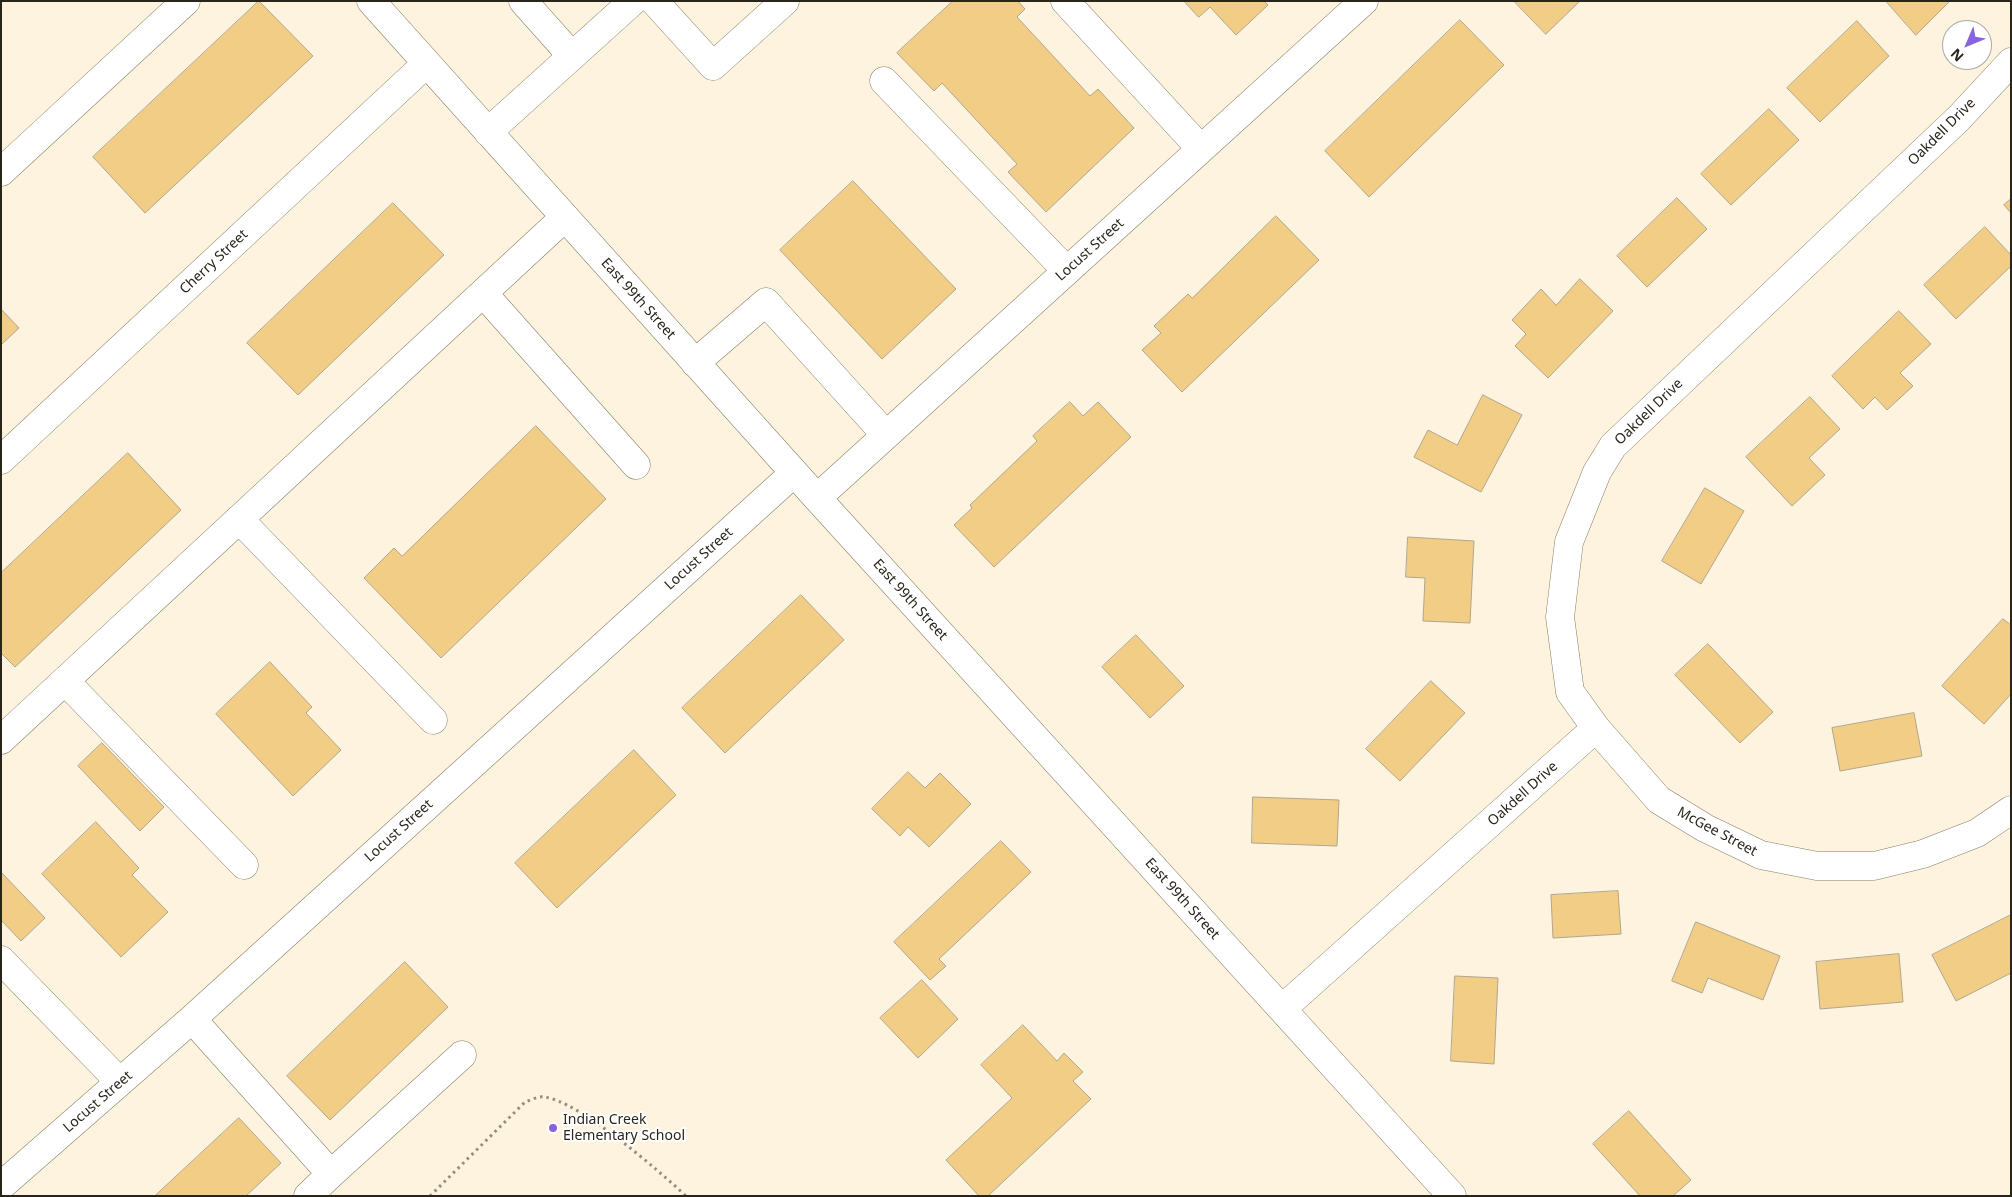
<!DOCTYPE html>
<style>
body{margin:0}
#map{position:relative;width:2012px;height:1197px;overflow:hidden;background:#fdf3de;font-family:"Noto Sans",sans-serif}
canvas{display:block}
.frame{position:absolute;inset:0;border:2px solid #2a251b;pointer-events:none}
.north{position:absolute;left:1942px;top:20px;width:50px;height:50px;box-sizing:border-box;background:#fff;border:1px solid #aaa8a4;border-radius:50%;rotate:225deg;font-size:14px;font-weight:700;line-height:20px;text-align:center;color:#2a251b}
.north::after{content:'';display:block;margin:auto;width:18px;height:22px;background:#8863de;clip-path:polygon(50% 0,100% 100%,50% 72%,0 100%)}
</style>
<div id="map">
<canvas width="2012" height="1197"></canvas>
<div class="frame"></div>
<div class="north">N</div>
</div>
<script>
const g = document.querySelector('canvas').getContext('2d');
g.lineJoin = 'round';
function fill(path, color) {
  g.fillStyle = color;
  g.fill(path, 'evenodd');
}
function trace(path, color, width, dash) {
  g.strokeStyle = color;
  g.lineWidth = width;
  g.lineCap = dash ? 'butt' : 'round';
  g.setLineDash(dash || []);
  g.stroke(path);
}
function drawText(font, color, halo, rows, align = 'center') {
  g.font = font + ' "Noto Sans",sans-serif';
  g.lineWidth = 4;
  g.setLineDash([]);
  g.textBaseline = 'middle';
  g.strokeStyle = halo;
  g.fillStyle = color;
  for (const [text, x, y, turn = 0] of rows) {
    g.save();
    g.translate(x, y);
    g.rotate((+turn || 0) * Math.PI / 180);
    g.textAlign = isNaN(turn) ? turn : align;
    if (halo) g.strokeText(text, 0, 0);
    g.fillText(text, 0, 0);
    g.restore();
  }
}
const building = new Path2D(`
 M259 1 313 56 145 213 93 157Z
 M953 1H1018L1025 9 1017 17 1090 96 1098 89 1134 128 1046 212 1008 172 1017 164 942 83 934 91 897 53Z
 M1184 1H1264L1268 5 1236 35 1210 7 1199 17Z
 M1514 1H1580L1546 34Z
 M1886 1H1950L1916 35Z
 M1460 20 1504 65 1369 197 1325 151Z
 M1857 21 1889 56 1820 122 1787 88Z
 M1769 109 1799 140 1731 205 1701 174Z
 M853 181 956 289 882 359 780 250Z
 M1677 198 1707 229 1647 287 1617 256Z
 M2011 199V213L2004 205Z
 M393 203 444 255 298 395 247 343Z
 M1276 216 1319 260 1182 392 1142 350 1161 333 1154 326 1188 294 1192 298Z
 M1985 227 2011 255V266L1956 319 1924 285Z
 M1580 279 1613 311 1548 378 1515 346 1526 334 1512 320 1541 289 1556 305Z
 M1 309 19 328 1 345Z
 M1899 311 1931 344 1900 373 1913 386 1887 410 1875 397 1863 409 1832 376Z
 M1483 395 1522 415 1481 492 1414 457 1428 430 1457 445Z
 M1810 397 1840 429 1809 458 1825 475 1792 506 1746 457Z
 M1070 402 1083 416 1098 402 1131 437 994 567 954 525 972 508 970 505 1037 441 1033 436Z
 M536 426 606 499 441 658 364 578 394 548 402 556Z
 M128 453 181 510 15 667 1 653V573Z
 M1705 488 1744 511 1701 584 1662 561Z
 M1408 537 1474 541 1470 623 1423 621 1425 578 1406 577Z
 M801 595 844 640 725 753 682 708Z
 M2003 619 2011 625V694L1984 724 1942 686Z
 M1136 635 1184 686 1150 718 1102 667Z
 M1708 644 1773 712 1740 743 1675 675Z
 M270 662 312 707 306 713 341 750 293 796 216 714Z
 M1431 681 1465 713 1400 781 1366 749Z
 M1914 713 1922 756 1840 771 1832 728Z
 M102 743 164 807 140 831 78 766Z
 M634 750 676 795 557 908 515 863Z
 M908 772 925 788 940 773 971 804 929 847 908 827 900 836 872 809Z
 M1253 797 1339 800 1337 846 1252 843Z
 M96 822 139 868 132 875 168 912 121 957 42 874Z
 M1001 841 1031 872 939 959 946 966 930 980 894 942Z
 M1 872 45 918 21 941 1 920Z
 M1618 891 1621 934 1553 938 1551 895Z
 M2011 915V973L1956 1001 1932 955Z
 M1696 922 1780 956 1763 1000 1708 978 1702 993 1672 981Z
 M1899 954 1903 1002 1820 1009 1816 962Z
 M405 962 448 1007 330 1120 287 1076Z
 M1455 976 1498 978 1494 1064 1451 1061Z
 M922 980 958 1019 918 1058 880 1018Z
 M1023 1025 1057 1061 1064 1053 1083 1072 1073 1081 1091 1099 988 1196H979L946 1160 1012 1098 981 1065Z
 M1629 1111 1691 1180 1673 1196H1640L1593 1144Z
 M239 1118 281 1163 246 1196H155Z`);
fill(building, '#f1cd85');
trace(building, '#b1a58d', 1);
const minor = new Path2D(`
 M371 1 817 498 1452 1196
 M523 1 572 56
 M654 1 713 66 785 1
 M1065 1 1201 149
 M2011 62 1959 118 1613 446 1597 472 1569 542 1560 617 1570 692 1596 728 1659 800 1705 828 1761 855 1817 866H1874L1923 854 1977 833 2011 810
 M884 81 1067 271
 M488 132 633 1
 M1 172 186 1
 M483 293 636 465
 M695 363 766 302 886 435
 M1 460 426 64
 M817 498 1364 1
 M239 519 433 720
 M65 681 244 865
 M1 740 565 217
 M1 960 120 1082
 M1282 1009 1596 728
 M192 1019 331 1174 308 1196
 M331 1174 462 1055
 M1 1186 192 1019 794 473`);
trace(minor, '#897e66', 29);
trace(new Path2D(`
 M430 1196 525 1102C531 1100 538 1096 544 1097 579 1101 658 1170 686 1196`), '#948c7d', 3, [2.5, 4]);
trace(minor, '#fff', 28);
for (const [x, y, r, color] of [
 [553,1128,5,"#8863de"]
]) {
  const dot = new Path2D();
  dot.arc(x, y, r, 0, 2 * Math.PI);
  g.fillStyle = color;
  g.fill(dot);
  trace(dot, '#fff', 2);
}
drawText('14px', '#2a251b', '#fff', [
 ["Oakdell Drive",1942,132,-45],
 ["Locust Street",1090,250,-42],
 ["Cherry Street",214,262,-43],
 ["East 99th Street",638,299,48],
 ["Oakdell Drive",1649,412,-44],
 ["Locust Street",699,559,-42],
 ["East 99th Street",910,600,48],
 ["Oakdell Drive",1523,794,-42],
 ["Locust Street",399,831,-42],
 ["McGee Street",1717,832,28],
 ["East 99th Street",1182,899,48],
 ["Locust Street",98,1102,-41]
]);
drawText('14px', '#2a251b', '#fff', [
 ["Indian Creek",563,1120],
 ["Elementary School",563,1136]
], 'left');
</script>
